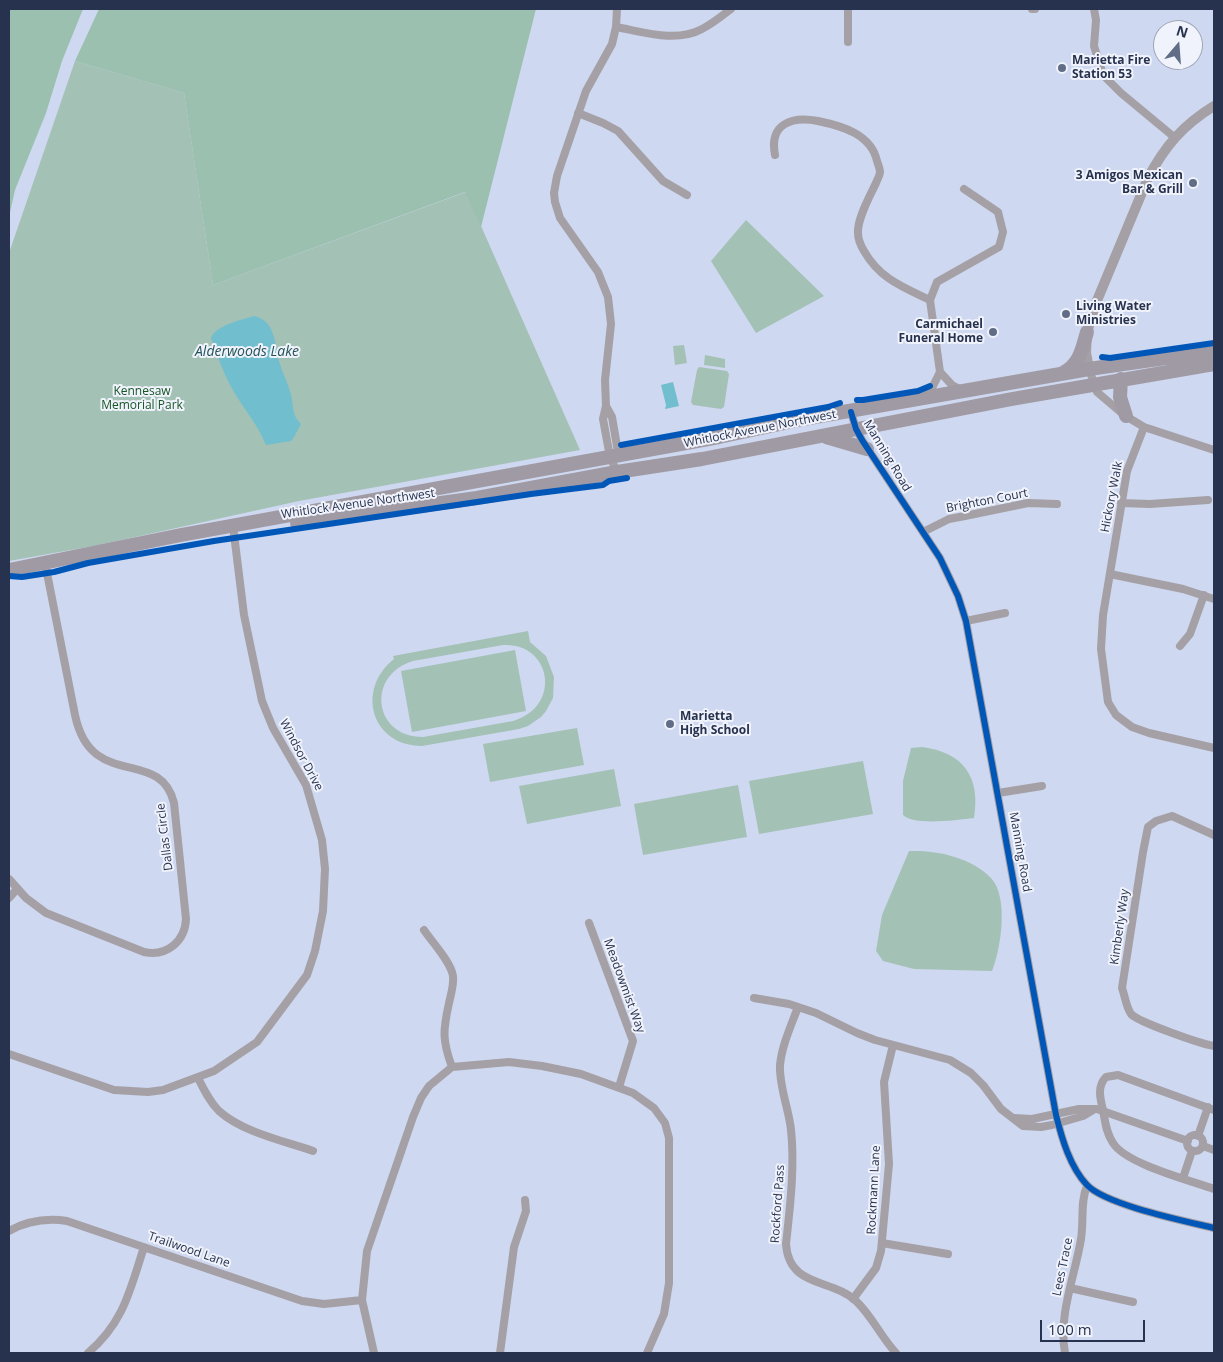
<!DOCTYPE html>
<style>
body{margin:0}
#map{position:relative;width:1223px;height:1362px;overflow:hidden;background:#ced8f0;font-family:"Open Sans",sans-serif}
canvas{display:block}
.frame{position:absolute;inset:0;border:10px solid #27324f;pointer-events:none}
.north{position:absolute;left:1153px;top:20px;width:50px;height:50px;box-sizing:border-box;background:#f0f3fb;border:1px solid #a0a6b6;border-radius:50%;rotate:18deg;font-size:14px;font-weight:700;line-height:20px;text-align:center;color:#27324f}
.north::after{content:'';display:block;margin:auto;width:18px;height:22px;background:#616c87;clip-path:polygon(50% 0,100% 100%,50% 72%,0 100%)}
.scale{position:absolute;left:1040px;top:1320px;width:105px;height:22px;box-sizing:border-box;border:2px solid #27324f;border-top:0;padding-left:6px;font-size:15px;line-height:18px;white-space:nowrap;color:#27324f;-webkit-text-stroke:4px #f0f3fb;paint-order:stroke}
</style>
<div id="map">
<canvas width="1223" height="1362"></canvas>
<div class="frame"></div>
<div class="north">N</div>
<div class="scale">100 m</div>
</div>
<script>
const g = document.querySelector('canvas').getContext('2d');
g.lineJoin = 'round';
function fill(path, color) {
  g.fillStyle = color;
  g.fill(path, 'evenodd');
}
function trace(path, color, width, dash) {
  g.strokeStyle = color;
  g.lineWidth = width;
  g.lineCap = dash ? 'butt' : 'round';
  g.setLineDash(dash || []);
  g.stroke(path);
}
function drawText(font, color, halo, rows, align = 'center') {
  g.font = font + ' "Open Sans",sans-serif';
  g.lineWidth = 4;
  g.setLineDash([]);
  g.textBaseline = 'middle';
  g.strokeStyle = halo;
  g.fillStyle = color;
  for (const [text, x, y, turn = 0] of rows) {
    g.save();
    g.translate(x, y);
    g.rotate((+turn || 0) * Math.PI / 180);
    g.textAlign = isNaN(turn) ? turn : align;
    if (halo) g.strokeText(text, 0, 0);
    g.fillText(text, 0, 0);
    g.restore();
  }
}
fill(new Path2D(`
 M75 61 184 93 213 285 466 192 580 450 299 501 99 545 9 561V253Z
 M746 220 824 296 756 333 711 261Z
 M684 345 687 363 675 365 673 346Z
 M705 355 725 359V368L704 365Z
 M699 367 727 371 729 374 724 407 721 409 693 405 691 402 697 370Z
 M528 631 530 642 546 656 554 677 553 698 546 711 541 717 528 726 519 729 422 746C372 746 355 690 394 659L393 656ZM503 645C551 642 563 706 513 721L423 737C373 737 366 675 413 661Z
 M515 650 526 711 412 732 401 671Z
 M577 728 584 765 490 782 483 744Z
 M922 747C963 752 981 777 974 818 956 820 914 826 903 815V781L911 748Z
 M863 761 873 814 759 834 749 781Z
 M614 769 621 806 527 824 519 786Z
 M738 785 747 837 643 855 634 804Z
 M909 851C936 850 971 857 991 878 1009 897 1001 949 992 971L914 969 883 961 876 951 882 915Z`), '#a4c1b6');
fill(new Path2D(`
 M9 9H83L62 61 46 113 15 190 9 217Z
 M99 9H536L481 227 465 192 213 285 184 93 75 61Z`), '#9bc0af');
fill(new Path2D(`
 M254 316C275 320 275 344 279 361 282 372 288 383 291 395 294 406 291 414 301 424L294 437 291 441 266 445C257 423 245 411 234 392 224 375 218 357 211 338 216 325 241 320 254 316Z
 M673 382 679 406 665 409 666 405 661 385Z`), '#70bece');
trace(new Path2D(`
 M617 9 616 27 612 44 586 91 557 176 554 193 555 202 560 218 598 272 608 297 611 324 605 380 606 406 603 419 610 457 617 472
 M848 9V42
 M1032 9H1035
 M1094 9 1096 20 1094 46 1103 75 1121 93 1174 137
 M616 27C644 32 676 43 702 29 712 24 722 16 731 9
 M578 113 603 123 618 131 663 181 687 195
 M775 155C769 124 791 116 818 121 842 126 871 134 877 161 878 164 880 169 880 172 880 175 877 180 876 183 870 196 857 219 858 233 858 239 861 246 864 251 880 279 903 287 930 300
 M1089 369 1097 392 1124 415 1144 427 1214 450
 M940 372 952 385 961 390
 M924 397 931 390 940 372 930 300 937 282 999 247 1003 232 998 212 964 189
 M606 406 612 417 619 458
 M851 412 856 429 862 440 940 558 958 596 966 621 1056 1115C1062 1139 1070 1167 1087 1185 1106 1205 1185 1221 1214 1228
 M1144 427 1127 471 1103 615 1101 649 1108 702 1116 715 1132 727 1149 733 1214 748
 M1121 503 1150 504 1208 500
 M923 532 949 519 965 516 1028 503 1057 504
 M1110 574 1183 589 1214 599
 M966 621 1005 613
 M1180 646 1190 634 1204 595
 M998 793 1042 786
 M1214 835 1172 816 1156 821 1148 827 1143 852 1122 988C1125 996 1126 1007 1131 1014 1138 1022 1201 1044 1214 1046
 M9 879 26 898 46 913 144 952C167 957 185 941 186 919L174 803C160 746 91 792 75 715L45 563
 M9 898 17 889
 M589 923 633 1041 619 1087
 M424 930C432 942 451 962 453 976 454 985 451 994 449 1003 443 1030 442 1040 452 1067
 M754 998 789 1004 816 1013 857 1033 875 1040 950 1060 971 1073 983 1085 1001 1109 1023 1126 1041 1127 1052 1125 1083 1116 1093 1110
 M798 1007C791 1026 782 1045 780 1065 779 1087 789 1109 791 1130 795 1167 790 1207 786 1244 789 1288 831 1278 856 1301 872 1316 881 1337 896 1353
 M9 1054 114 1090 148 1092 163 1090 214 1071 257 1042 307 975 315 951 323 911 325 869 322 840 306 785 273 728 262 701 244 615 233 526
 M198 1078C204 1090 210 1102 219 1111 242 1132 284 1141 313 1151
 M1214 1110 1118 1075 1106 1077C1097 1086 1100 1098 1103 1110 1105 1121 1106 1133 1113 1143 1126 1164 1189 1180 1214 1189
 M1014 1118 1032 1119 1079 1109H1097L1188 1141
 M1187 1143a8 8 0 1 1 16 0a8 8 0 1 1-16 0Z
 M1198 1136 1208 1107
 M1203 1146 1214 1150
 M1183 1178 1192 1151
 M9 1231C27 1221 47 1218 67 1221L302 1301 324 1304 362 1300
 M882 1243 948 1254
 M1070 1288 1133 1302
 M853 1299 876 1268 881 1251 889 1164 884 1082 893 1045
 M88 1353C124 1322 130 1290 144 1247
 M374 1353 362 1300 367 1251 413 1117 421 1098 429 1086 452 1067 509 1062 542 1066 581 1074 633 1093 654 1108 665 1123 669 1138V1283L664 1314 647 1353
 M500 1353 514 1247 526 1211 525 1200
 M1065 1353C1058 1315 1075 1276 1081 1239 1084 1221 1080 1202 1087 1186`), '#a5a0a5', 8);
trace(new Path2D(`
 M1089 369 1086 353 1087 332 1096 303 1148 178C1165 146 1183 125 1214 106`), '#a5a0a5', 10);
trace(new Path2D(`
 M1063 373C1080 364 1082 349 1087 332
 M1121 379 1120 397 1126 416
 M826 437 867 449
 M297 523 477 498 617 472 702 459 1012 399 1214 364
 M9 570 181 535 719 437 803 419 1089 369 1214 351`), '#a09aa4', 14);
trace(new Path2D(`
 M1102 357 1110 358 1214 343
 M857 400H863L918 391 930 386
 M851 412 856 429 862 440 940 558 958 596 966 621 1056 1115C1062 1139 1070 1167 1087 1185 1106 1205 1185 1221 1214 1228
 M621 445 828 407 840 403
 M9 576 22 577 54 572 88 563 214 541 531 494 603 485 609 481 627 478`), '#0057b8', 6);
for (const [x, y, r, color] of [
 [1062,68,5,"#616c87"],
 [1193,183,5,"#616c87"],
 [1066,314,5,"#616c87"],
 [993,332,5,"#616c87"],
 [670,724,5,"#616c87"]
]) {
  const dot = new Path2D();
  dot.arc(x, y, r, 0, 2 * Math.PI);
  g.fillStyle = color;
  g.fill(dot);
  trace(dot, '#f0f3fb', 2);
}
drawText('bold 12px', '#27324f', '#f0f3fb', [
 ["Marietta Fire",1072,61],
 ["Station 53",1072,75],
 ["3 Amigos Mexican",1183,176,"right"],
 ["Bar & Grill",1183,190,"right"],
 ["Living Water",1076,307],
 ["Ministries",1076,321],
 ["Carmichael",983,325,"right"],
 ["Funeral Home",983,339,"right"],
 ["Marietta",680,717],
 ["High School",680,731]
], 'left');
drawText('12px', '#165524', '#f0f3fb', [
 ["Kennesaw",142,392],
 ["Memorial Park",142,406]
]);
drawText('12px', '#27324f', '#f0f3fb', [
 ["Whitlock Avenue Northwest",760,429,-11],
 ["Manning Road",887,456,59],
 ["Hickory Walk",1112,497,-79],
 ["Brighton Court",987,501,-11],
 ["Whitlock Avenue Northwest",358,504,-8],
 ["Windsor Drive",301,755,62],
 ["Dallas Circle",165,837,-97],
 ["Manning Road",1020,852,80],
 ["Kimberly Way",1120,927,-82],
 ["Meadowmist Way",624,986,70],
 ["Rockmann Lane",874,1190,-87],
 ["Rockford Pass",778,1204,-86],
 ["Trailwood Lane",189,1250,19],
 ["Lees Trace",1063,1267,-78]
]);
drawText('italic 14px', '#255359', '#f0f3fb', [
 ["Alderwoods Lake",247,352]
]);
</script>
